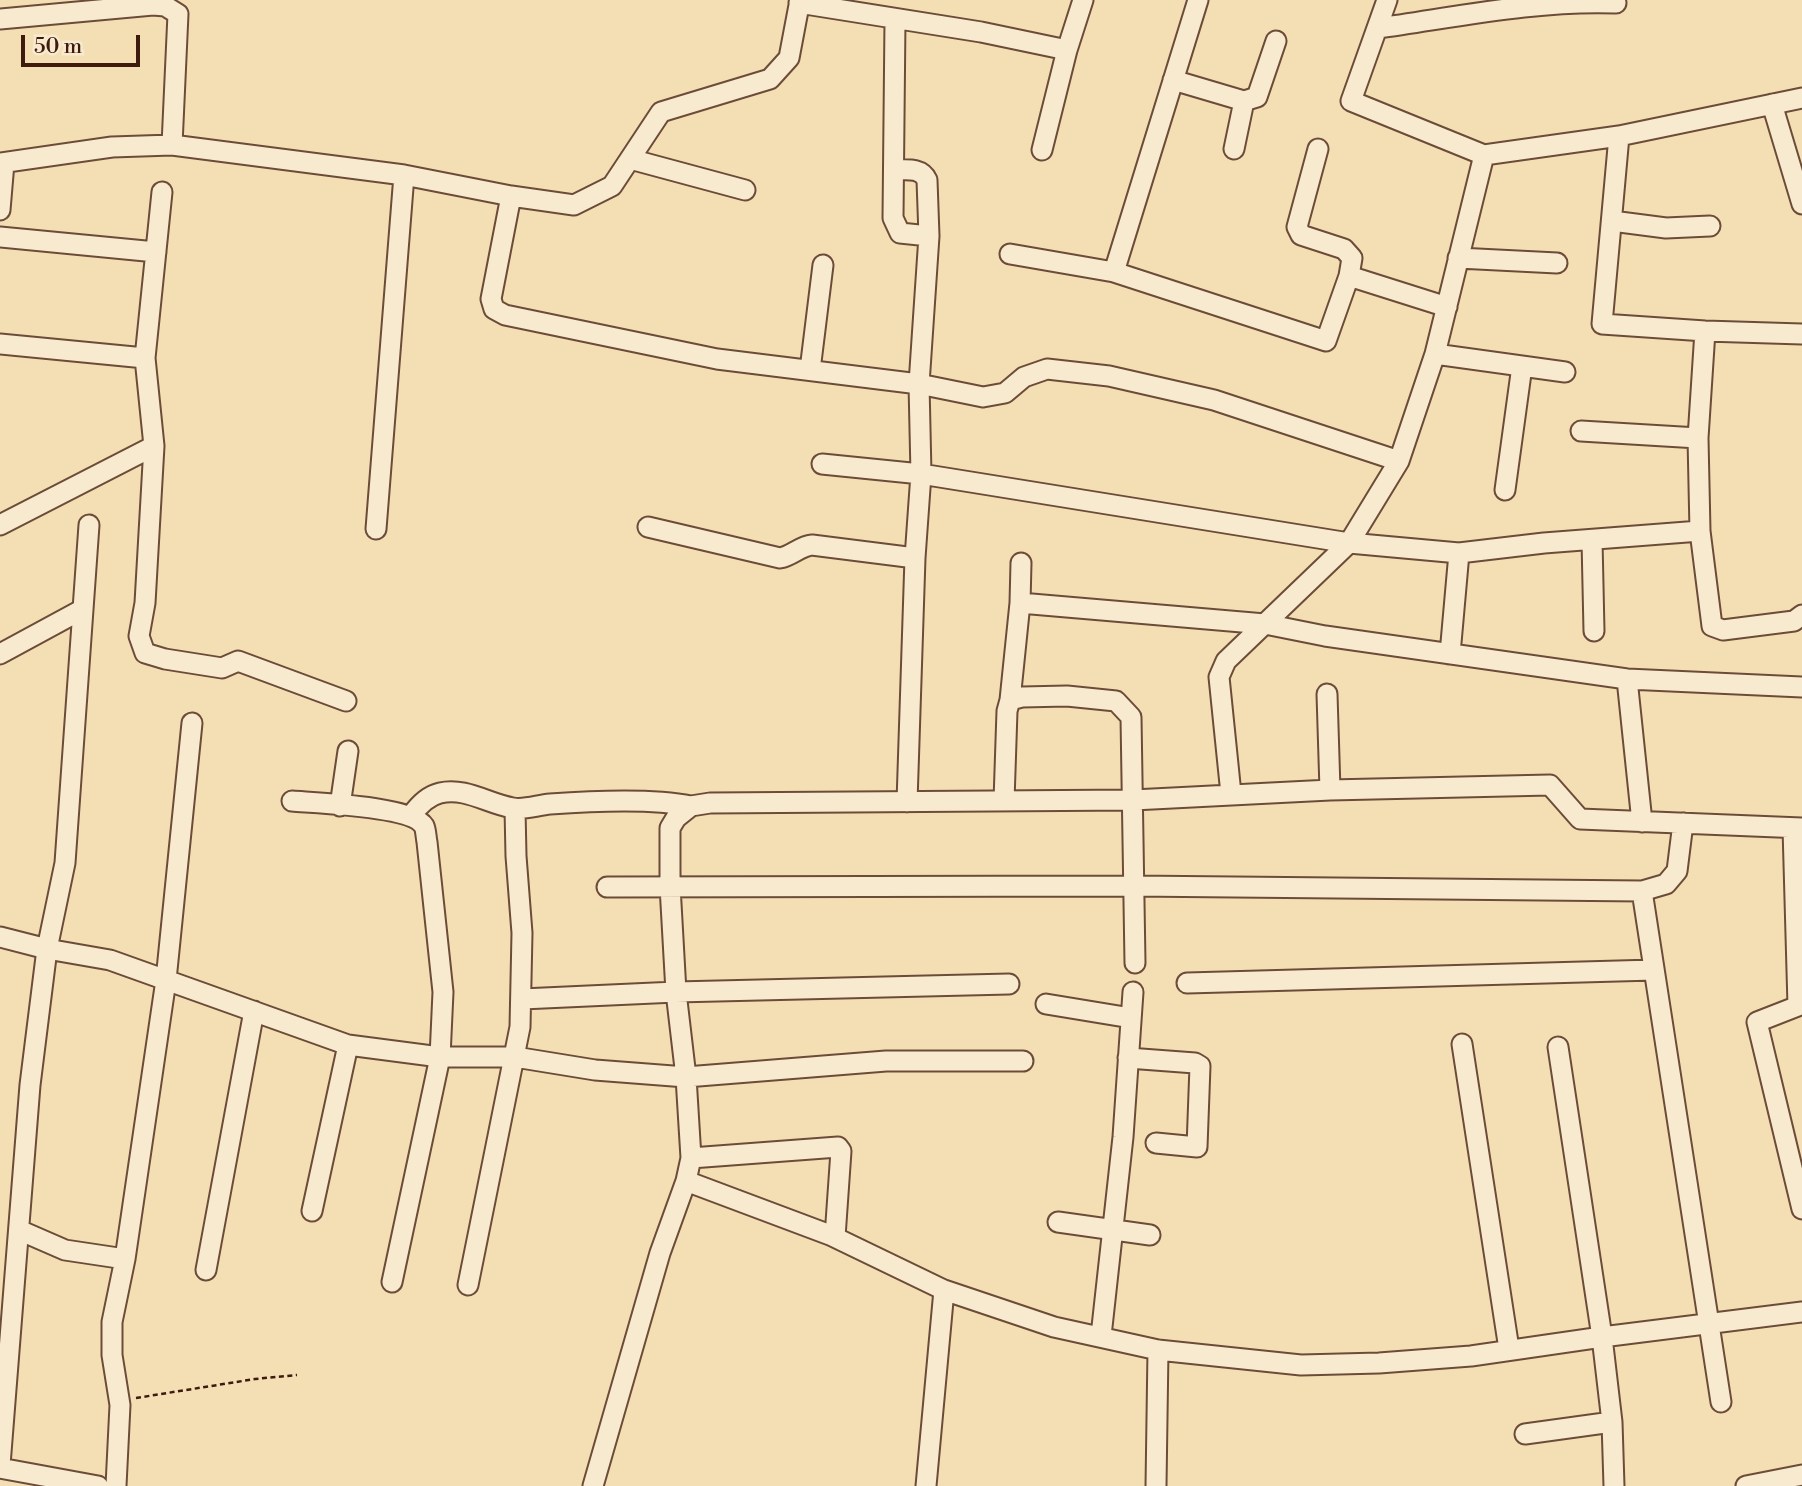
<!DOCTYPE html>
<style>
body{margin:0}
#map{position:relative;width:1802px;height:1486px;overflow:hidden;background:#f4dfb5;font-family:"Libre Bodoni",serif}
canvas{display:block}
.scale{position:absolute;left:21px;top:35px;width:119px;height:32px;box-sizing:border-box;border:4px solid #3e1b0e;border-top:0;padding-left:9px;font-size:21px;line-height:24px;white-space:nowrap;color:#3e1b0e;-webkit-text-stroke:5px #f8eacf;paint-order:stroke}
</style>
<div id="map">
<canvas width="1802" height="1486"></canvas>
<div class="scale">50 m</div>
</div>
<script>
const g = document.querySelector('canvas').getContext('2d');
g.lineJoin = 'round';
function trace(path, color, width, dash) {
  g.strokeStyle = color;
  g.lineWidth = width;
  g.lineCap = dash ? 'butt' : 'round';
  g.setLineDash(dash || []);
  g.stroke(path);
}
const minor = new Path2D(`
 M1387 0 1351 101 1484 155 1619 136 1802 98
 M799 3 981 32 1067 50 1083 0
 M0 19 153 5 165 6 178 14 172 145
 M895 20 893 218 900 233 929 236 919 384 921 474 915 558 907 802
 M1378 28C1457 17 1536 0 1616 3
 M1173 80 1244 101 1257 97 1276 41
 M1772 104 1802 204
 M1619 136 1602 324 1705 331 1802 334
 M1234 149 1244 101
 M1042 150 1067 50
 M630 159 745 190
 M0 163 112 147 172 145 404 175 511 196 574 205 612 186 661 112 770 79 789 58 800 0
 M894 170C906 170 921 167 927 180L929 236
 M162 192 145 358 154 446 145 603 139 636 145 653 165 659 222 668 238 661 346 701
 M511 196 491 299 494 309 505 315 717 359 919 384 983 397 1005 393 1024 377 1047 369 1109 376 1214 400 1399 461
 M0 210 4 163
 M1612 221 1666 228 1710 226
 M0 237 156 252
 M1010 254 1114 272 1326 341 1349 276 1352 258 1344 249 1301 235 1297 227 1318 149
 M1458 258 1557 263
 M1114 272 1198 0
 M1349 276 1447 307
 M0 344 145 358
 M1435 354 1565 372
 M810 370 823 265
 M1581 431 1698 438
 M822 464 921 474 1349 543 1459 553 1544 543 1700 531 1698 438 1705 331
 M1505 490 1522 366
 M0 525 154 446
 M648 527 780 558C792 556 800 546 812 545L915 558
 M376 529 404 175
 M1700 531 1712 626 1723 630 1794 621 1802 615
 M1592 540 1594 631
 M1020 603 1265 624 1325 636 1627 679 1802 687
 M0 654 83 609
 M1450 654 1459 553
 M1627 679 1642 822
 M1327 694 1330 790
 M1010 700 1020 603 1021 563
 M1231 794 1219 677 1226 661 1349 543 1399 461 1435 354 1484 155
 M292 801C316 803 412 806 424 826 426 830 426 838 427 842L443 992 440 1057 392 1282
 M1004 801 1007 711 1010 700 1022 697 1067 696 1116 701 1131 717 1135 963
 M340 806 348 751
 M411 816C418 806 427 796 440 793 466 787 488 804 513 808 525 810 538 805 550 804 591 801 651 798 691 806
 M1683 823 1677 871 1666 884 1642 891 1721 1402
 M1793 828 1798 1006 1757 1022 1802 1209
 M607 887 1133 886 1642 891
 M0 937 47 949 110 960 348 1045 440 1057H515L595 1070 686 1077 886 1061H1023
 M1187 983 1654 970
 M522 999 676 992 1009 984
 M1046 1004 1131 1018
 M1462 1044 1509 1349
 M1128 1058 1195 1063 1200 1066 1197 1147 1156 1143
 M691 1158 838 1147 841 1151 835 1237
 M686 1181 830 1235 944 1290 1054 1327 1158 1350 1301 1365 1379 1363 1471 1356 1602 1337 1558 1047
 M312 1211 348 1045
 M1058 1222 1150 1235
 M19 1230 65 1250 125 1259
 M206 1270 254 1011
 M468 1285 520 1027 522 933 516 856 515 809
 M1101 1336 1123 1137 1133 992
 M1525 1434 1612 1422
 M0 1465 30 1085 47 949 65 863 89 525
 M0 1468 98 1486
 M116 1486 120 1405 112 1355V1322L125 1259 166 980 192 723
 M593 1486 660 1253 686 1181 691 1158 686 1077 676 992 670 886V828L676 818 691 806 710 803 1133 800 1330 790 1550 785 1580 819 1802 828
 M926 1486 944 1290
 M1156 1486 1158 1350
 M1614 1486 1612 1422 1602 1337 1802 1312
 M1746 1486 1802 1475`);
trace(minor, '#6c4c38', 23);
trace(new Path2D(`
 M136 1398 255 1379 297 1375`), '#3e1b0e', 2.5, [5, 3.5]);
trace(minor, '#f8eacf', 19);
</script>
